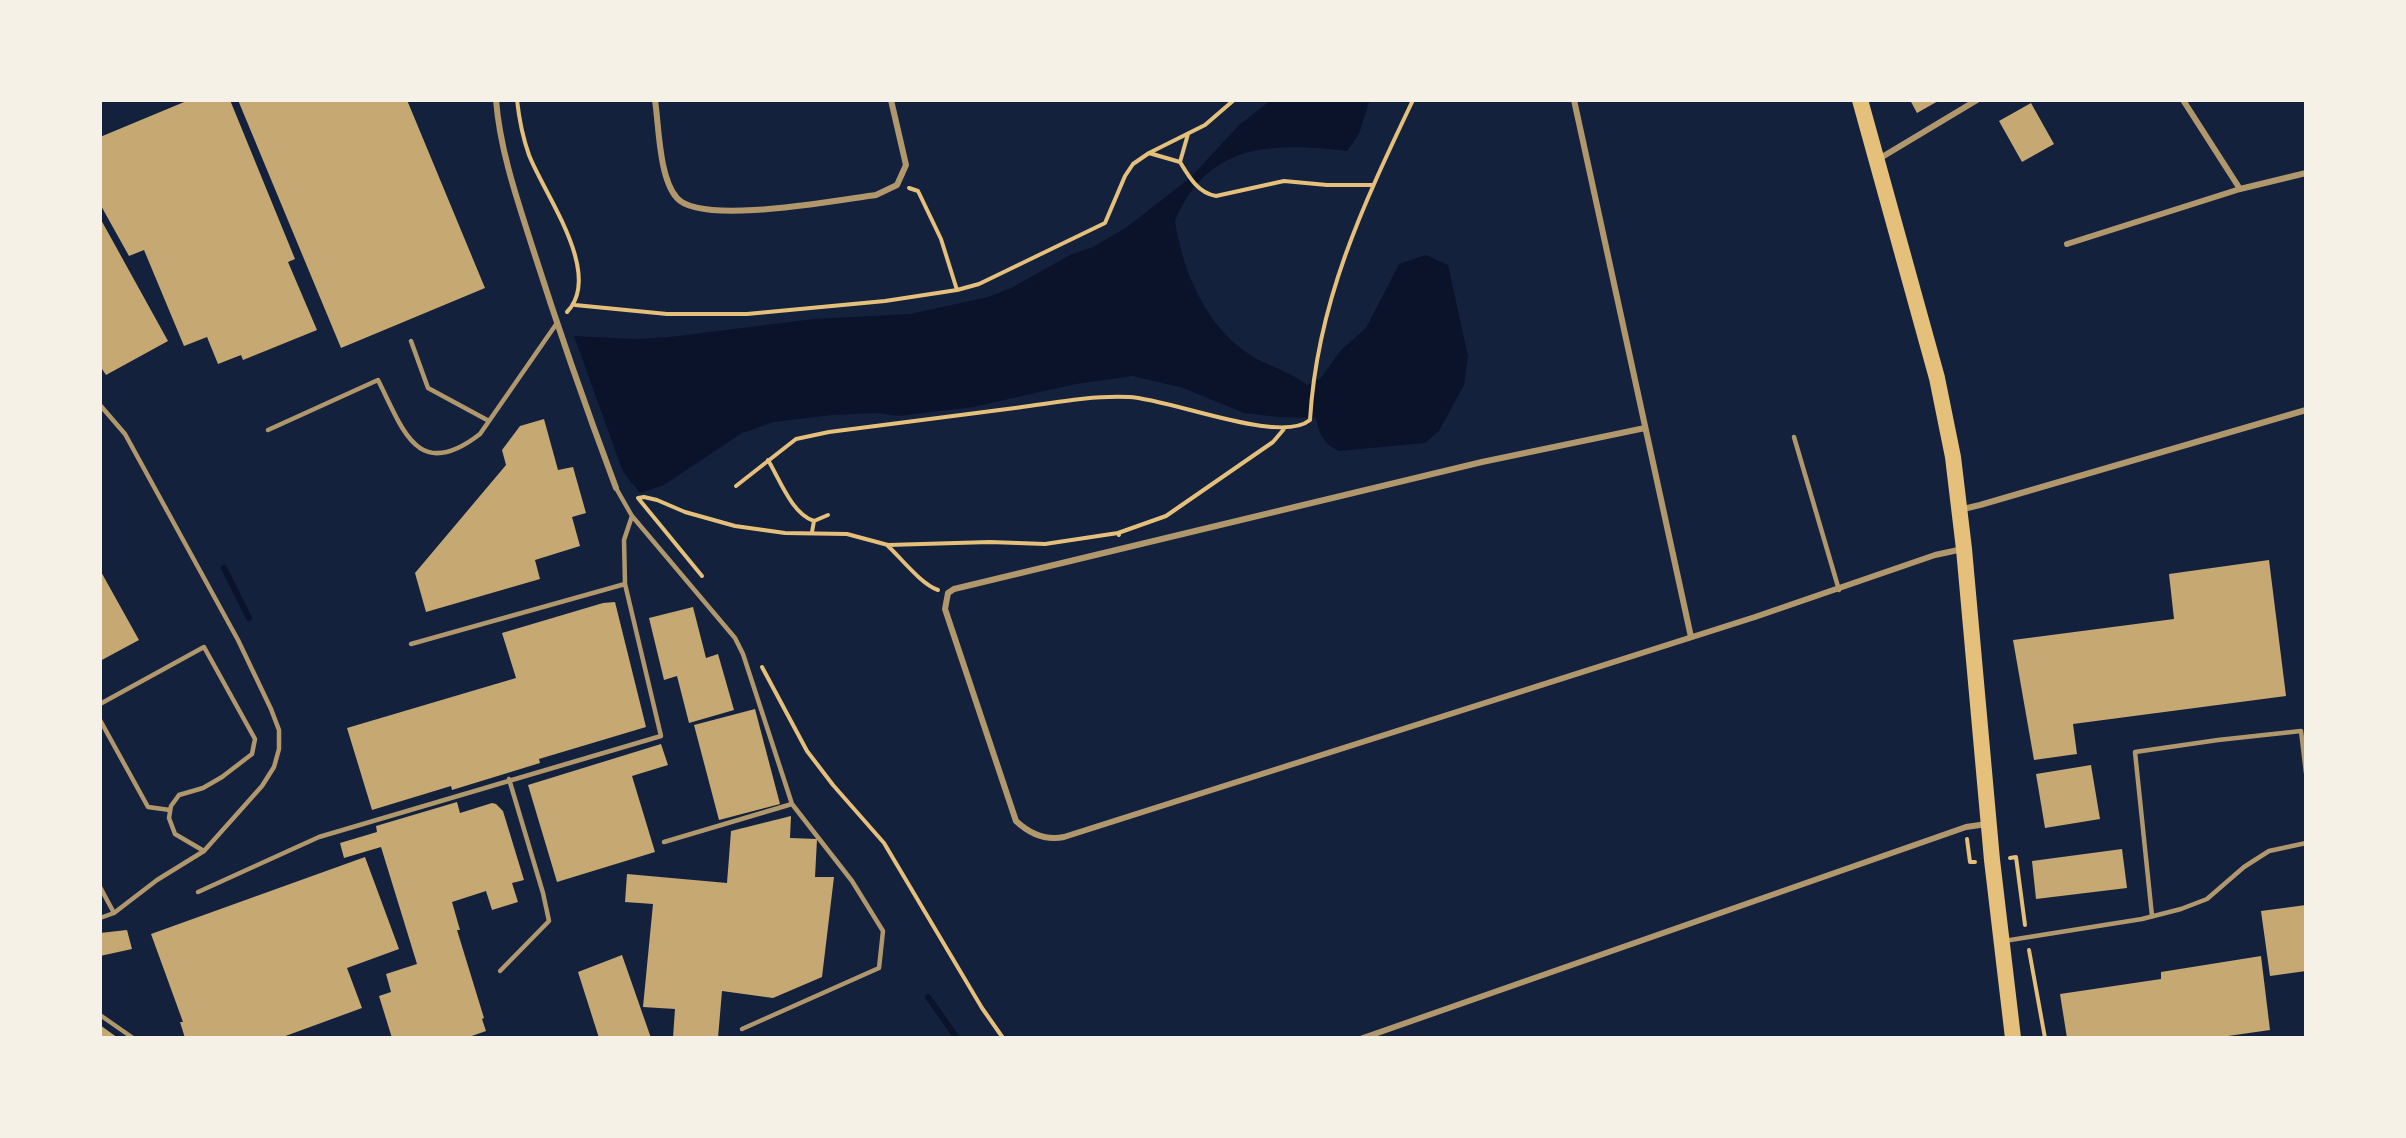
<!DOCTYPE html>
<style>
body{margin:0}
#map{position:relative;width:2406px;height:1138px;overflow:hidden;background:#14213d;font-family:"Public Sans",sans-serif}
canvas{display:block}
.frame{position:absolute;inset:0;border:102px solid #f6f1e7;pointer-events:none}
</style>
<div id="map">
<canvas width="2406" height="1138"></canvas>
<div class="frame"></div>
</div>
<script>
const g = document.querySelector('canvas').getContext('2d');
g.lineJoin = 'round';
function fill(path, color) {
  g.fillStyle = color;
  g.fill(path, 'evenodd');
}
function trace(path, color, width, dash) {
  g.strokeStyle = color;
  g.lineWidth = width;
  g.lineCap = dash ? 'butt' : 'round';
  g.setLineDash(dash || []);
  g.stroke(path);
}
fill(new Path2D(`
 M1382 100 1369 102 1359 134 1347 151C1273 143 1209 141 1175 221 1183 272 1205 325 1250 355 1269 367 1290 371 1307 385L1320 379 1341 350 1366 328 1399 264 1426 255 1448 265 1468 356 1464 385 1439 431 1425 443 1339 451C1324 445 1319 434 1316 418L1277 417 1244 413 1183 388 1133 376 1076 384 973 407 899 416 877 413 832 415 774 422 742 433 664 485 640 493 623 472 574 336 636 339 669 337 813 319 910 314 988 297 1011 288 1072 254 1093 247 1127 227 1191 177 1239 125 1270 101Z`), '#0b132b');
trace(new Path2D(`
 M224 568 249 618
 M928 997 957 1038`), '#0b132b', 6);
fill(new Path2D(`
 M189 100H230L295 259 288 262 317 330 243 360 241 355 218 364 207 337 184 346 144 250 129 256 100 204V137Z
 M238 100H407L485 288 341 348Z
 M1910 100H1940L1917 113Z
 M2031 103 2054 144 2022 162 1999 121Z
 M100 218 168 341 106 375 100 366Z
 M544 419 558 470 573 467 586 513 572 517 580 546 535 560 540 579 426 612 415 573 506 465 502 450 520 426Z
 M2269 560 2286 696 2073 724 2077 754 2034 760 2013 640 2174 619 2169 574Z
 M100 570 139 640 100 661Z
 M615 602 646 727 539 759 540 763 452 790 451 786 372 810 347 728 516 678 502 633 603 603Z
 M693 607 706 658 718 654 734 710 689 723 677 676 664 680 649 618Z
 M755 709 780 804 719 820 694 725Z
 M661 744 668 765 632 776 655 852 557 882 528 785Z
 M2091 765 2100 819 2045 828 2036 774Z
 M457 802 460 813 492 803 496 804 503 811 524 880 512 883 518 902 492 910 486 891 452 902 460 930H457L484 1018 482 1019 486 1031 466 1038H392L379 996 391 992 386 974 417 964 381 847 344 858 340 843 377 832 376 826Z
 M791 816 790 838 817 839 815 877H834L822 977 773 998 722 991 718 1038H673L675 1009 643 1007 653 904 625 902 627 874 727 883 731 831Z
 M2122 849 2127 888 2036 899 2032 861Z
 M365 857 399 949 347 968 362 1008 280 1038H185L180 1022H183L151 934Z
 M2306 905V971L2270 976 2261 911Z
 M127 930 132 949 100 956V933Z
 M622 955 651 1038H599L578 972Z
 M2261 956 2270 1030 2214 1038H2067L2060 994 2161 979V972Z
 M100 1025 118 1038H100Z`), '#c6a872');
trace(new Path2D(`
 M517 100C519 118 523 138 529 155 544 194 604 274 567 312
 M1188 134 1180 162C1189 177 1198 193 1216 196L1284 181 1327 185H1373
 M1149 153 1180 162
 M909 188 918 191 941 239 957 290
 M575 305 667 314H747L885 301 957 290 979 284 1105 223 1125 176 1133 164 1149 153 1205 125 1234 100
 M768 460C780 480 792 514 814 521
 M736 486 796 439 829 432C891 424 953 416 1015 408 1051 403 1093 395 1129 397 1171 399 1280 445 1310 420 1317 302 1363 205 1413 100
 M638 498 702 576
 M638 498 644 497 657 500 685 512 735 526 785 533 847 534 888 545 990 542 1045 544 1118 533
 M812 532 814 521 828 515
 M1119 535 1118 533 1166 516 1273 442 1284 429
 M888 546C902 559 921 584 938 590
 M762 667 807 751 833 785 884 843 982 1008 1003 1038
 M1967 839 1970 862H1975
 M2010 858 2016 857 2025 925
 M2029 950 2045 1038`), '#e5c07b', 4);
trace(new Path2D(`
 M411 341 428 388 489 421
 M100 405 125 434 238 640 271 709 279 730V749L274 767 262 786 204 851 157 880 114 913 100 918
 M268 430 378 380C403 429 417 483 480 434L557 323
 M1794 437 1839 590
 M632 516 735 638 743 654 792 804 664 842
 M411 644 625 584
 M100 704 204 647 255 739 252 754 222 777 203 788 179 795 171 806 169 818 175 834 204 851
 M100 720 148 807 170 810
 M100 887 114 913
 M198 892 319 837 661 736 625 584 624 540 632 516 616 488
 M2152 916 2135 752 2218 740 2301 731 2306 773
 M2004 941 2142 919 2181 909 2207 899 2244 867 2269 851 2306 843
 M500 971 549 921 543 893 509 779
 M100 1015 133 1038
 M742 1029 879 968 883 931 852 881 792 804`), '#b1986c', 4.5);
trace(new Path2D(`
 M496 100C500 150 517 199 532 246 558 328 586 408 616 488
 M655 100C659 127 659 178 677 198 701 226 838 200 876 195L897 185 906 165 891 100
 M1574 100 1691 637
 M2183 100 2240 189 2306 173
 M1877 160 1977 100
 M2067 244 2240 189
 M1645 428 1482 462 954 589 948 593 945 609 1016 821C1030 834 1045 841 1064 837L1755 617 1935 555 1963 549
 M1959 510 1980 505 2306 410
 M1363 1038 1966 827 1987 824`), '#b1986c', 6);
trace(new Path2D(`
 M1860 100 1937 378 1953 457 1964 549 1992 860 2013 1038`), '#e5c07b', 16);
</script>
